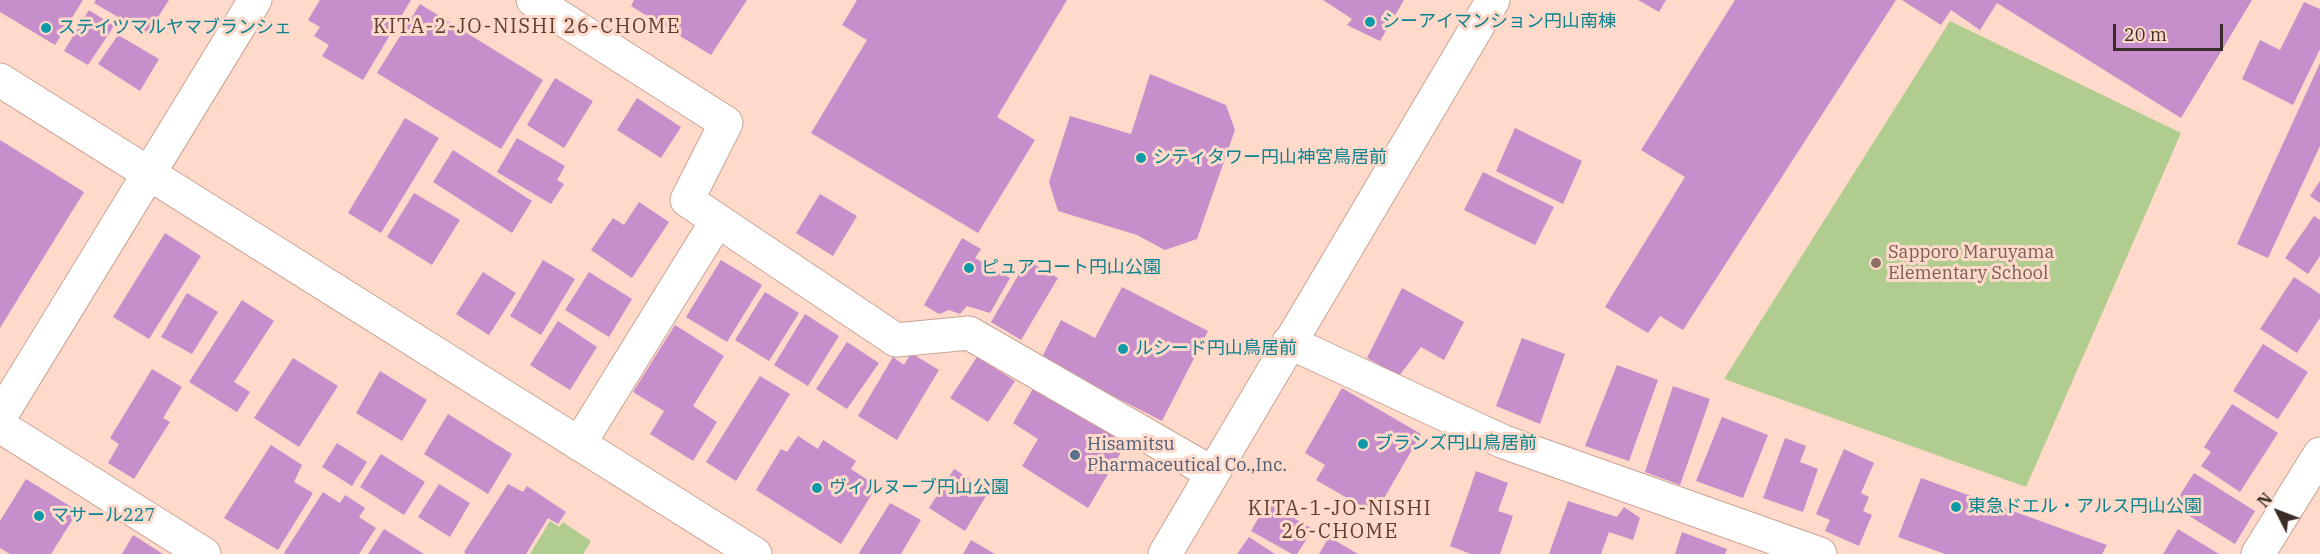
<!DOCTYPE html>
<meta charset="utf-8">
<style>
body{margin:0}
#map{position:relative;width:2320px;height:554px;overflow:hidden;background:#ffd9ca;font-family:"IBM Plex Serif",serif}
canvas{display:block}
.north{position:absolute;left:2248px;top:482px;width:60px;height:60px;-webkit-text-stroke:4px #ffd9ca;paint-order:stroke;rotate:312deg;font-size:16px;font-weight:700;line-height:24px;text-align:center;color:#3a2c26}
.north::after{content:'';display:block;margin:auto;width:21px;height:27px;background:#3a2c26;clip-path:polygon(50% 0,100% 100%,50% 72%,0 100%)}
.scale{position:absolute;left:2113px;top:24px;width:110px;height:27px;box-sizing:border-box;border:3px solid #3a2c26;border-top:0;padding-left:8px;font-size:18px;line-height:21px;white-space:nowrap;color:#3a2c26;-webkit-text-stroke:4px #ffd9ca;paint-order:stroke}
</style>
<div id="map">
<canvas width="2320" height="554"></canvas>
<div class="north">N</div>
<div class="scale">20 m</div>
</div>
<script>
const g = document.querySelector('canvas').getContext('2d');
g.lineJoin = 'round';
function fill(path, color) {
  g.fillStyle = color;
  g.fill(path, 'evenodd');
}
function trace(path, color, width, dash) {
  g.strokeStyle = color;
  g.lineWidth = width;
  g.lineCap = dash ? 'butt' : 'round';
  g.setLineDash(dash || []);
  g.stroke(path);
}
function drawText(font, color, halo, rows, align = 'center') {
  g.font = font + ' "IBM Plex Serif","Noto Sans JP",serif';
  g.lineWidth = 6;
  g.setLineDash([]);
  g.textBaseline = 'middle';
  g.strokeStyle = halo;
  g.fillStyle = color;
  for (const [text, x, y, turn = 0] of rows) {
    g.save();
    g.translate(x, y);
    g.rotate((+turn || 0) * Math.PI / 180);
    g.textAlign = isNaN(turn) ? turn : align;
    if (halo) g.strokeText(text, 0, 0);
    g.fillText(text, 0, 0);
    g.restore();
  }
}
fill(new Path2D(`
 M1950 21 2181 133 2026 487 1724 379Z
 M550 521 559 527 563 522 591 541 583 554H530Z`), '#b0cd8f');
fill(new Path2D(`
 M0 0H83L55 45 0 12Z
 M96 0H169L147 34 94 3Z
 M320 0H411L363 80 322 56 329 45 314 36 320 27 308 20Z
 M634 0H747L711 55 631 6Z
 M857 0H1067L997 117 1035 140 978 233 811 133 867 40 842 25Z
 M1323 0H1404L1380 41 1347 25 1352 19Z
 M1638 0H1666L1659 12Z
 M1735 0H1896L1683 330 1660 316 1648 333 1605 307 1685 177 1641 150Z
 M1902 0H2252L2181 118 1997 3 1980 30 1951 10 1941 25Z
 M2304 2 2320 9V49L2293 105 2242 79 2260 40 2280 50Z
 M420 4 543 80 501 149 377 73Z
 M89 10 114 26 88 65 64 51Z
 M118 35 159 59 140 91 98 64Z
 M2320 63V146L2268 258 2237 244Z
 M1150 74 1226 105 1235 130 1197 239 1165 250 1137 235 1058 211 1049 182 1070 116 1131 134Z
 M555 78 593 101 564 148 527 125Z
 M637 98 681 127 661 158 617 130Z
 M405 118 439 138 381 233 348 213Z
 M1515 128 1582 161 1563 204 1496 171Z
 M517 138 565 166 557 180 564 184 551 204 497 172Z
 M0 140 84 192 0 328Z
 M453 150 532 201 512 233 433 182Z
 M1483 172 1554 207 1535 245 1464 210Z
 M2320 181V203L2310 196Z
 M414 193 460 220 432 265 387 237Z
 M820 194 857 216 833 256 796 233Z
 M639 202 669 222 632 278 591 250 613 218 624 225Z
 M2314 216 2320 220V256L2308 274 2285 258Z
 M165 233 201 256 149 339 113 317Z
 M962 238 981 249 975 258 1010 278 990 313 967 306 960 314 949 310 939 314 924 305Z
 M543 260 575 279 541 335 510 316Z
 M721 260 762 285 727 342 686 317Z
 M1027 260 1058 278 1021 340 991 322Z
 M483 272 516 293 489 335 456 314Z
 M589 272 632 299 609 337 565 310Z
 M2294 277 2320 294V318L2297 353 2260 329Z
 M1122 287 1208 331 1162 421 1041 359 1061 320 1095 338Z
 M1402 288 1464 322 1444 360 1421 347 1399 376 1367 358Z
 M765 292 799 313 769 361 735 340Z
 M187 293 218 312 192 354 161 337Z
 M242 300 274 321 234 382 250 392 237 412 189 382Z
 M805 314 839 336 808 386 774 365Z
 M558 321 597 347 570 390 530 365Z
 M675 325 724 356 693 406 717 422 693 461 650 434 664 411 633 392Z
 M1522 338 1565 354 1540 424 1496 406Z
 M847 342 879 363 847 409 816 389Z
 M2263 344 2308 372 2278 419 2233 391Z
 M911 353 939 370 897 440 858 416 893 357 904 365Z
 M977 357 1015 381 988 422 950 398Z
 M293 358 338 386 299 447 254 418Z
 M1617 365 1658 380 1629 461 1585 446Z
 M152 369 182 387 163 418 170 422 134 479 108 463 119 444 110 438Z
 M380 371 427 400 402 441 356 413Z
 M760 376 790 394 736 481 706 462Z
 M1673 386 1710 399 1680 485 1645 472Z
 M1034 387 1127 442 1088 508 1022 466 1038 439 1013 423Z
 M1342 388 1421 434 1375 514 1316 480 1325 465 1305 453Z
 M2232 404 2278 433 2240 492 2201 466 2211 452 2204 447Z
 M448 414 512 454 488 494 424 454Z
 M1722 417 1768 435 1743 498 1696 481Z
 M798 436 818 449 823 440 856 461 851 469 877 486 841 544 756 490 781 449 787 452Z
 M1785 438 1806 446 1800 462 1818 469 1803 512 1763 498Z
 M337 443 367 462 352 486 322 467Z
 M271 445 302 465 294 482 313 493 278 550 224 518Z
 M1844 449 1874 463 1861 493 1869 497 1863 511 1872 515 1859 546 1825 531 1830 520 1816 514Z
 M381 454 425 482 404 515 360 487Z
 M954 469 989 491 965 531 929 508Z
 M1476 471 1508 483 1498 511 1513 516 1500 554H1471L1450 546Z
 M2194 473 2255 511 2235 544 2173 506Z
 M1921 478 2107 545 2102 554H1945L1898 537Z
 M26 479 78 511 51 554H10L0 548V521Z
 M439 484 470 503 450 537 418 517Z
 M508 484 523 492 527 486 566 512 558 524 548 518 526 554H466L464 552Z
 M323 492 340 503 345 495 365 508 359 517 376 528 359 554H286L284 553Z
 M1568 501 1617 517 1624 507 1640 518 1633 540 1609 532 1601 554H1549Z
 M890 503 921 520 901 554H860L859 553Z
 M1267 503 1313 529 1297 554H1292L1251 531Z
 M384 529 424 554H368Z
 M2178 529 2219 554H2163Z
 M1682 532 1727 549 1725 554H1675Z
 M133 535 163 554H122Z
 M1249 537 1275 554H1237Z
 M1329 537 1358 554H1319Z
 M971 540 995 554H963Z`), '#c68eca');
const minor = new Path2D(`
 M533 0 726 123 687 200 896 340 969 333 1212 473
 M0 80 755 554
 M1289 342 1504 442 1820 554
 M0 417 255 0
 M0 426 204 554
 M579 444 717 221
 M1165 554 1493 0
 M2258 554 2320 454`);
trace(minor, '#c8a496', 35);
trace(minor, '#fff', 33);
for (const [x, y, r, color] of [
 [1370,22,6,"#0f9aa8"],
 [46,28,6,"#0f9aa8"],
 [1141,158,6,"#0f9aa8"],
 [1876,263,6,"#8d6e63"],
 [969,268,6,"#0f9aa8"],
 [1123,349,6,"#0f9aa8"],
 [1363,444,6,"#0f9aa8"],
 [1075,455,6,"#5c6f8a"],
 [817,488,6,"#0f9aa8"],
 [1956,507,6,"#0f9aa8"],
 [39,516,6,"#0f9aa8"]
]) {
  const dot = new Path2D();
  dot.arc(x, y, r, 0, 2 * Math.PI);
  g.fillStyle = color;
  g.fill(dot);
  trace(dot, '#ffd9ca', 2);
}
drawText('18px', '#0d838f', '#ffd9ca', [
 ["シーアイマンション円山南棟",1382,22],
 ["ステイツマルヤマブランシェ",58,28],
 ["シティタワー円山神宮鳥居前",1153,158],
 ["ピュアコート円山公園",981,268],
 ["ルシード円山鳥居前",1135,349],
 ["ブランズ円山鳥居前",1375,444],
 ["ヴィルヌーブ円山公園",829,488],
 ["東急ドエル・アルス円山公園",1968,507],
 ["マサール227",51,516]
], 'left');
drawText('18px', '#785e54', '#ffd9ca', [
 ["Sapporo Maruyama",1888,253],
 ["Elementary School",1888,274]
], 'left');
drawText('18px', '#4e5e75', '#ffd9ca', [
 ["Hisamitsu",1087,445],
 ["Pharmaceutical Co.,Inc.",1087,466]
], 'left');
g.letterSpacing = '1.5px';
drawText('20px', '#5d3f32', '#ffd9ca', [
 ["KITA-2-JO-NISHI 26-CHOME",527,27],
 ["KITA-1-JO-NISHI",1340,509],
 ["26-CHOME",1340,532]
]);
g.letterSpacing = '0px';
</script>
